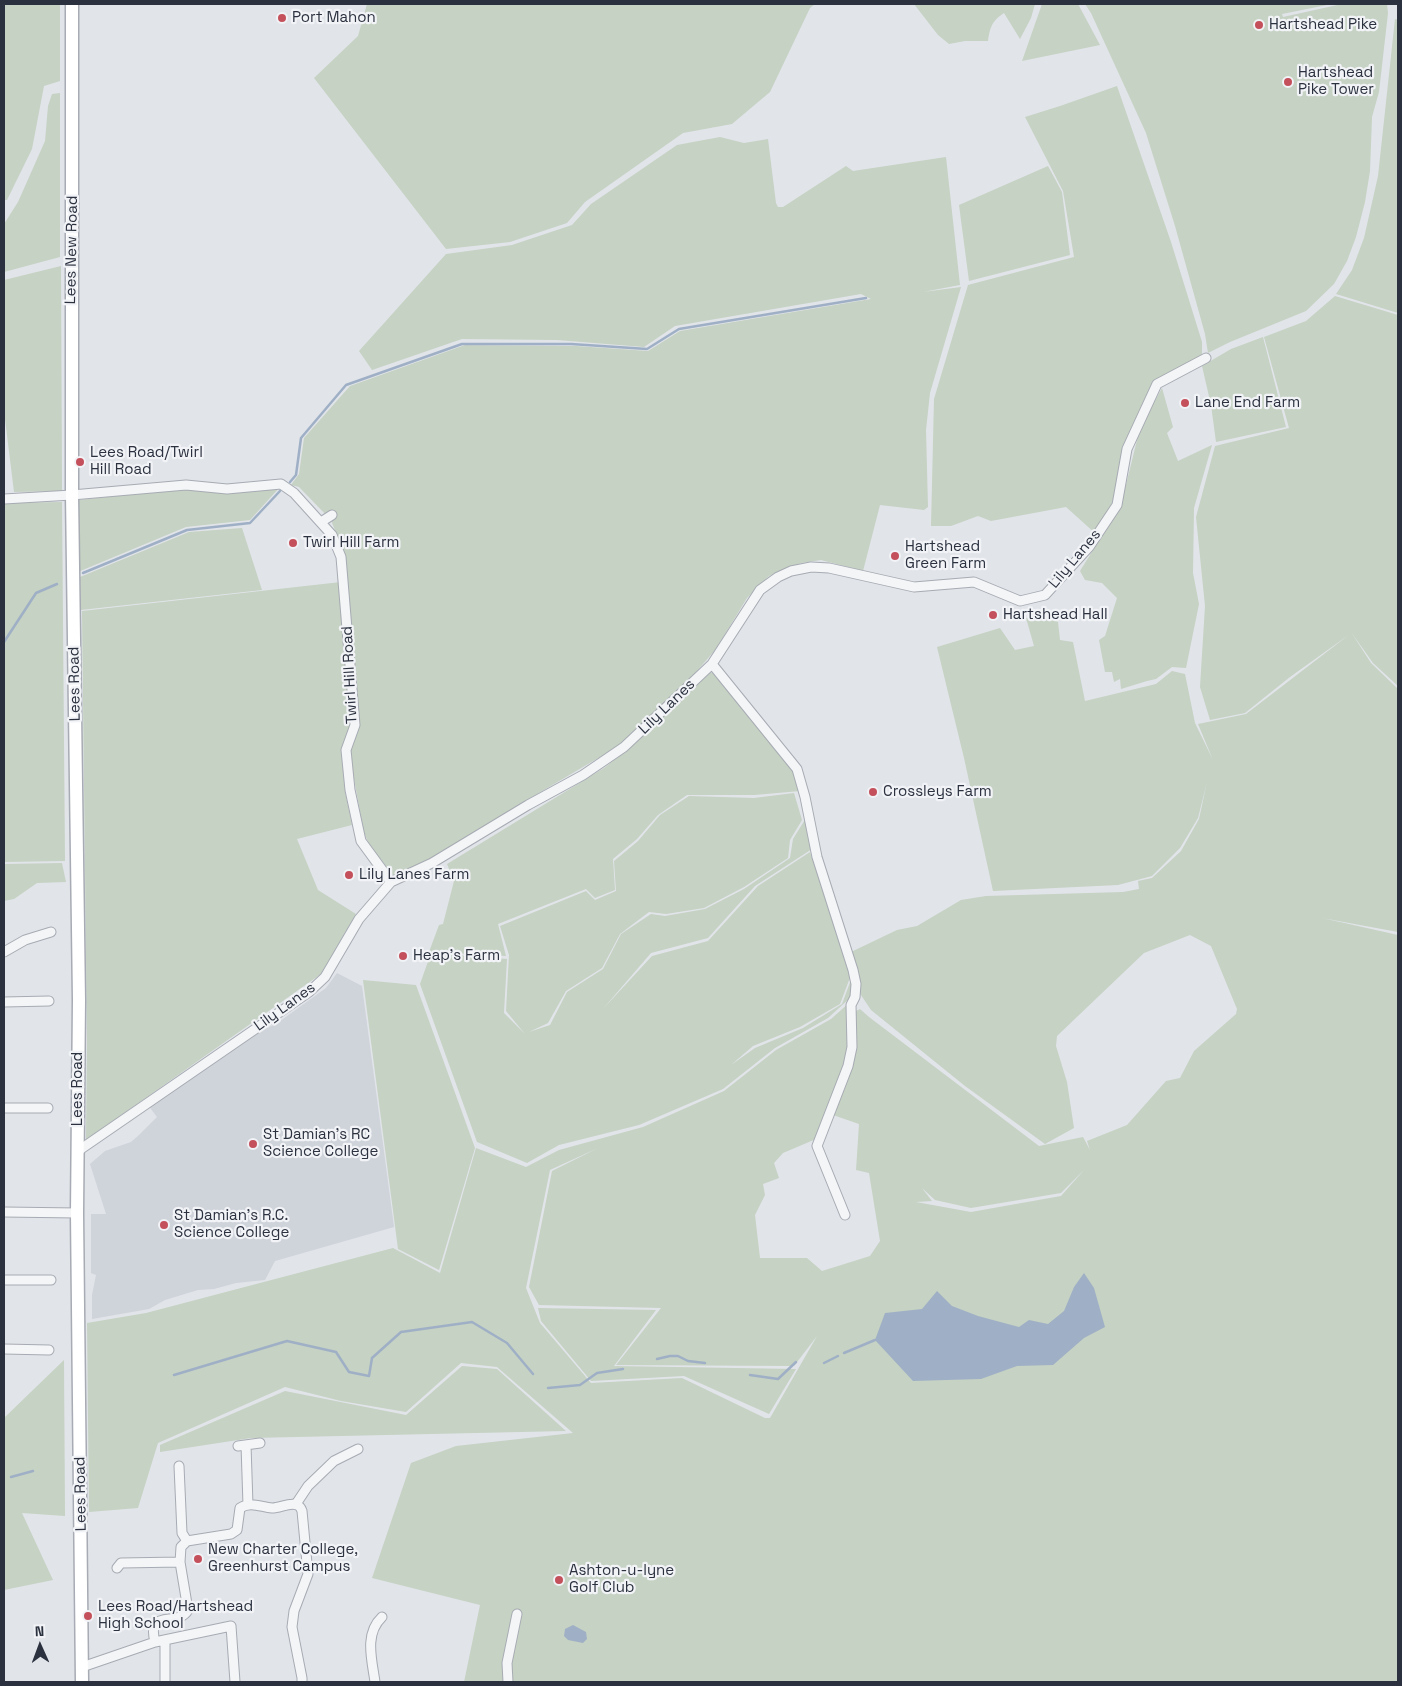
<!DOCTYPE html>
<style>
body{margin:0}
#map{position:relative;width:1402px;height:1686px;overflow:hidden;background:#e1e4e9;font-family:"Space Grotesk",sans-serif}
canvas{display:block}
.frame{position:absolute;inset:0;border:5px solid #2b313f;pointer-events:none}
.north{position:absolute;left:15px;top:1621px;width:50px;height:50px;-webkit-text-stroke:4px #f1f3f6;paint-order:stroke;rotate:358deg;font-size:14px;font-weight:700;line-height:20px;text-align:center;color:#2b313f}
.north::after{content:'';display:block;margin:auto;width:18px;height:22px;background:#2b313f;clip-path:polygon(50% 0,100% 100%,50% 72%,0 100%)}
</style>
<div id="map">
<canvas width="1402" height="1686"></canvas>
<div class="frame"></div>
<div class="north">N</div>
</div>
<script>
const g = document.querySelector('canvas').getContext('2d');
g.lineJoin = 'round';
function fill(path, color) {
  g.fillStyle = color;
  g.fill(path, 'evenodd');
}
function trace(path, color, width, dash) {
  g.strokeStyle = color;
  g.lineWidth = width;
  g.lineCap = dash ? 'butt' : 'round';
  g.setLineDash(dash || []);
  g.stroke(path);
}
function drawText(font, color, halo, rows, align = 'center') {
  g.font = font + ' "Space Grotesk",sans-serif';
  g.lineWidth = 4.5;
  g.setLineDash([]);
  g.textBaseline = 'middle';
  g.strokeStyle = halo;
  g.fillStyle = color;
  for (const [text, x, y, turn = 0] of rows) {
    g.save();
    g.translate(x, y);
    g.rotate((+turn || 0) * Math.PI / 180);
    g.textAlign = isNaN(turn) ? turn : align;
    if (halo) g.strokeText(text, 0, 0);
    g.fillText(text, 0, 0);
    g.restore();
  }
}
fill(new Path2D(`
 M337 973 362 986 394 1227 275 1261 265 1280 236 1283 214 1289 198 1290 165 1300 149 1309 92 1319V1295L96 1275 91 1273V1214H106L90 1164 105 1151 131 1142 139 1135 157 1117 148 1105 258 1032 276 1024 326 988Z`), '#cfd3da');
fill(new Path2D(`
 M4 4H60V81L44 86 32 149 7 200H4Z
 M367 4H815L810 8 770 92 732 124 683 133 585 202 567 223 510 242 446 249 314 78 358 36Z
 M914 4H1035L1031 18 1020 39 1004 13C992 21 990 27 988 41H965L949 44 938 35Z
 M1042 4H1078L1100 45 1022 61Z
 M1085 4H1332L1282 14 1283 17 1342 4H1387L1388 13 1379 92 1372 117 1370 171 1365 202 1356 237 1347 261 1334 284 1306 311 1230 342 1208 353 1205 334 1175 226 1146 133 1091 13Z
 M1395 19 1398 20V313L1336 294 1352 270 1364 238 1378 176Z
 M1117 86 1171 242 1202 342V357L1156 381 1111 505 1096 534 1066 507 991 521 978 516 951 526H931L934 399 968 285 1074 257 1063 191 1025 117 1060 106Z
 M60 93V257L4 272V224L18 202 45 141 48 106 52 94Z
 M720 137 744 143 768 139 776 203 778 207H783L846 166 853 171 946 157 960 285 923 292 961 287 930 393 926 430 928 507 924 510 880 505 863 571 821 560 801 563 769 576 747 598 716 649 656 718 617 747 532 797 450 850 394 876 370 846 364 833 349 752 358 724 355 669 344 554 331 520 299 487 291 485 299 474 304 438 350 386 465 345 576 346 648 351 680 331 871 299 861 294 675 326 644 347 557 340 462 339 372 370 359 351 446 254 512 245 572 225 591 204 677 145Z
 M1048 166 1062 192 1070 255 969 281 959 205Z
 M61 266 62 491 14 492 4 411V280Z
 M1335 296 1398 315V686L1373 663 1351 632 1371 663 1398 689V932L1322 918 1398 935V1682H464L480 1605 372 1578 411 1463 456 1446 573 1433 497 1367 461 1363 406 1412 341 1401 285 1387 158 1443 138 1508 89 1512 87 1323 146 1313 393 1248 440 1273 476 1148 526 1167 559 1150 643 1127 724 1091 776 1050 831 1019 849 1003V1051L816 1139 783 1153 774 1163 779 1178 763 1184 765 1195 755 1215 760 1258H807L822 1271 870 1256 880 1241 869 1173 856 1170 859 1124 833 1115 853 1064 856 1048 854 1012 860 1009 869 1017 1039 1146 1083 1137 1090 1150 1087 1141 1127 1125 1166 1081 1180 1078 1194 1051 1236 1014 1237 1009 1211 946 1190 935 1144 953 1057 1036 1056 1046 1067 1082 1074 1128 1045 1144 965 1086 871 1010 861 995 851 952 897 930 917 926 961 900 986 896 1123 892 1139 889 1138 881 1152 878 1181 851 1199 819 1207 782 1198 818 1180 848 1152 876 1118 885 993 891 964 758 937 647 1000 628 1015 650 1034 646 1026 618 1044 612 1058 622 1060 640 1073 642 1085 701 1156 684 1172 671 1185 674 1195 723 1213 760 1198 724 1246 714 1350 634 1290 677 1245 713 1210 720 1200 687 1205 606 1196 517 1215 446 1289 428 1264 337 1306 321ZM598 1148 552 1171 529 1287 539 1305 661 1308 616 1365 794 1366 817 1336 770 1418H765L682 1378 591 1383 540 1323 526 1288 550 1170ZM1084 1170 1061 1196 971 1212 916 1202 932 1201 922 1188 935 1200 971 1208 1061 1193Z
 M1263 337 1286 427 1216 442 1211 405 1202 366 1231 349Z
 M1162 388 1173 427 1167 433 1178 461 1212 445 1194 508 1193 573 1199 604 1186 668 1172 667 1156 679 1147 681 1121 689 1120 679 1114 682 1112 672H1105L1099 640 1105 636 1117 598 1102 583 1085 580 1080 571 1121 505 1140 428Z
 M280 487 250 520 186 527 78 572 79 500 188 488Z
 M62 502 65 861 4 862V503Z
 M242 528 262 590 81 610 80 577 189 532Z
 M341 582 352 723 344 749 345 792 352 825 297 839 318 890 356 914 321 974 86 1140 87 1040 82 611Z
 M710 673H714L792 768 800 791 754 795H687L658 815 637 839 613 859 615 890 595 898 586 889 498 924 506 956 429 952 439 925 443 924 454 881 447 864 604 768 623 753Z
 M794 793 802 820 790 840 788 858 744 887 704 908 666 914 649 912 620 934 602 968 566 991 548 1023 529 1032 550 1025 567 992 603 969 621 934 651 914 665 916 705 909 744 889 790 858 793 839 806 818 812 849 755 886 708 938 651 953 602 1010 652 956 708 941 758 886 810 852 851 975 840 1004 800 1027 753 1046 731 1065 755 1048 803 1028 842 1004 852 977 850 998 828 1018 775 1048 723 1089 639 1125 559 1145 527 1163 477 1142 420 984 431 953 507 959 504 1013 525 1034 506 1011 509 955 500 926 586 891 595 900 616 891 614 861 638 841 660 815 689 796 754 798Z
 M62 863 66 882 37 883 14 899 4 901V864Z
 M363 980 416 985 475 1148 439 1270 398 1249Z
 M538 1308 656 1310 614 1366 796 1369 769 1414 684 1376 591 1381 541 1321Z
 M64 1360 65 1516 22 1513 53 1580 4 1590V1418Z
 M462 1366 497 1369 566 1431 251 1438 160 1452V1445L285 1391 406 1415Z`), '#c6d2c3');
fill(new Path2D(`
 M1084 1273 1094 1288 1105 1327 1084 1338 1053 1365 1017 1366 981 1379 913 1381 875 1340 885 1313 922 1309 937 1291 952 1306 978 1316 1019 1327 1029 1320 1048 1324 1064 1311 1074 1287Z
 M573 1625 586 1632 587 1639 583 1643 568 1640 564 1636 565 1629Z`), '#9fb0c6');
trace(new Path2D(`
 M290 482 296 475 301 438 346 385 462 344H571L647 349 679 329 866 298
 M83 573 187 530 250 523 280 491
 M4 642 36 593 57 584
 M844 1353 875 1340
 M657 1359 670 1356H678L688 1361 705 1363
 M824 1363 838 1356
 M174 1375 287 1341 336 1352 349 1372 369 1376 372 1358 401 1332 472 1322 507 1343 533 1374
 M750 1375 778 1379 796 1362
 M548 1388 580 1385 597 1373 623 1369
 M11 1477 33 1471`), '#9fb0c6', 2.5);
const minor = new Path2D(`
 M4 499 72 495 186 485 227 489 281 484 294 493 332 535 341 557 355 725 346 750 350 790 361 841 391 882
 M321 522 332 515
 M712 664 797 769 805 797 817 857 853 970 856 984 855 997 851 1005 852 1047 848 1066 817 1146 845 1215
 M4 952 25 940 51 932
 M4 1002 49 1001
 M4 1108H48
 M78 1151 309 992 325 977 359 919 391 882 432 863 528 805 583 775 624 747 712 664 760 590 778 577 791 571 811 567 829 568 914 587 974 582 1020 601 1045 595 1089 547 1117 505 1127 449 1157 384 1206 358
 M4 1212 77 1213
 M4 1280H51
 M4 1349 49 1350
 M246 1445 248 1505
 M238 1446 260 1443
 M179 1466 182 1533 187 1541
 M296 1504 308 1486 334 1461 358 1449
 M117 1568 121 1563 180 1562
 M165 1640V1682
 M155 1642C146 1607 178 1628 188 1610L180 1562 181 1547 187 1541 231 1534 237 1530 240 1508C250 1501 261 1507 272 1508 280 1508 290 1502 297 1505 300 1506 301 1508 302 1511L308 1574 294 1611 292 1627 302 1678V1682
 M82 1667 155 1642 231 1626 235 1682
 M375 1682C372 1660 364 1634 382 1617
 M508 1682 507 1663 517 1614`);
const secondary = new Path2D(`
 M72 4V495L79 1000 77 1213 82 1682`);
trace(minor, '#a7abb3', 11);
trace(secondary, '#a7abb3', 15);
trace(minor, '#f4f5f7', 9);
trace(secondary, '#fff', 12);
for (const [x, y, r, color] of [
 [282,18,5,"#c3505b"],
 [1259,25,5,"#c3505b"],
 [1288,82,5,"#c3505b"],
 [1185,403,5,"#c3505b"],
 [80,462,5,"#c3505b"],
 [293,543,5,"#c3505b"],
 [895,556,5,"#c3505b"],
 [993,615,5,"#c3505b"],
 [873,792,5,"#c3505b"],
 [349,875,5,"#c3505b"],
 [403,956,5,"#c3505b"],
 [253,1144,5,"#c3505b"],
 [164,1225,5,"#c3505b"],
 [198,1559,5,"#c3505b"],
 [559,1580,5,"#c3505b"],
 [88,1616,5,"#c3505b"]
]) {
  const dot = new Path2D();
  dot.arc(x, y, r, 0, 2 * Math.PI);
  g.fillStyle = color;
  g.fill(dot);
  trace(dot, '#f1f3f6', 2);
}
drawText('15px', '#2b313f', '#f1f3f6', [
 ["Port Mahon",292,18],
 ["Hartshead Pike",1269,25],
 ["Hartshead",1298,73],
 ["Pike Tower",1298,90],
 ["Lane End Farm",1195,403],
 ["Lees Road/Twirl",90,453],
 ["Hill Road",90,470],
 ["Twirl Hill Farm",303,543],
 ["Hartshead",905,547],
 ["Green Farm",905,564],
 ["Hartshead Hall",1003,615],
 ["Crossleys Farm",883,792],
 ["Lily Lanes Farm",359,875],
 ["Heap's Farm",413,956],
 ["St Damian's RC",263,1135],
 ["Science College",263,1152],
 ["St Damian's R.C.",174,1216],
 ["Science College",174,1233],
 ["New Charter College,",208,1550],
 ["Greenhurst Campus",208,1567],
 ["Ashton-u-lyne",569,1571],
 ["Golf Club",569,1588],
 ["Lees Road/Hartshead",98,1607],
 ["High School",98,1624]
], 'left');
drawText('15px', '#2b313f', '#f1f3f6', [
 ["Lees New Road",72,250,-89],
 ["Lily Lanes",1075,559,-50],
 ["Twirl Hill Road",350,675,-93],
 ["Lees Road",75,684,-91],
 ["Lily Lanes",667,707,-44],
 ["Lily Lanes",285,1007,-36],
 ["Lees Road",78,1089,-90],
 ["Lees Road",81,1494,-91]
]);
</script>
